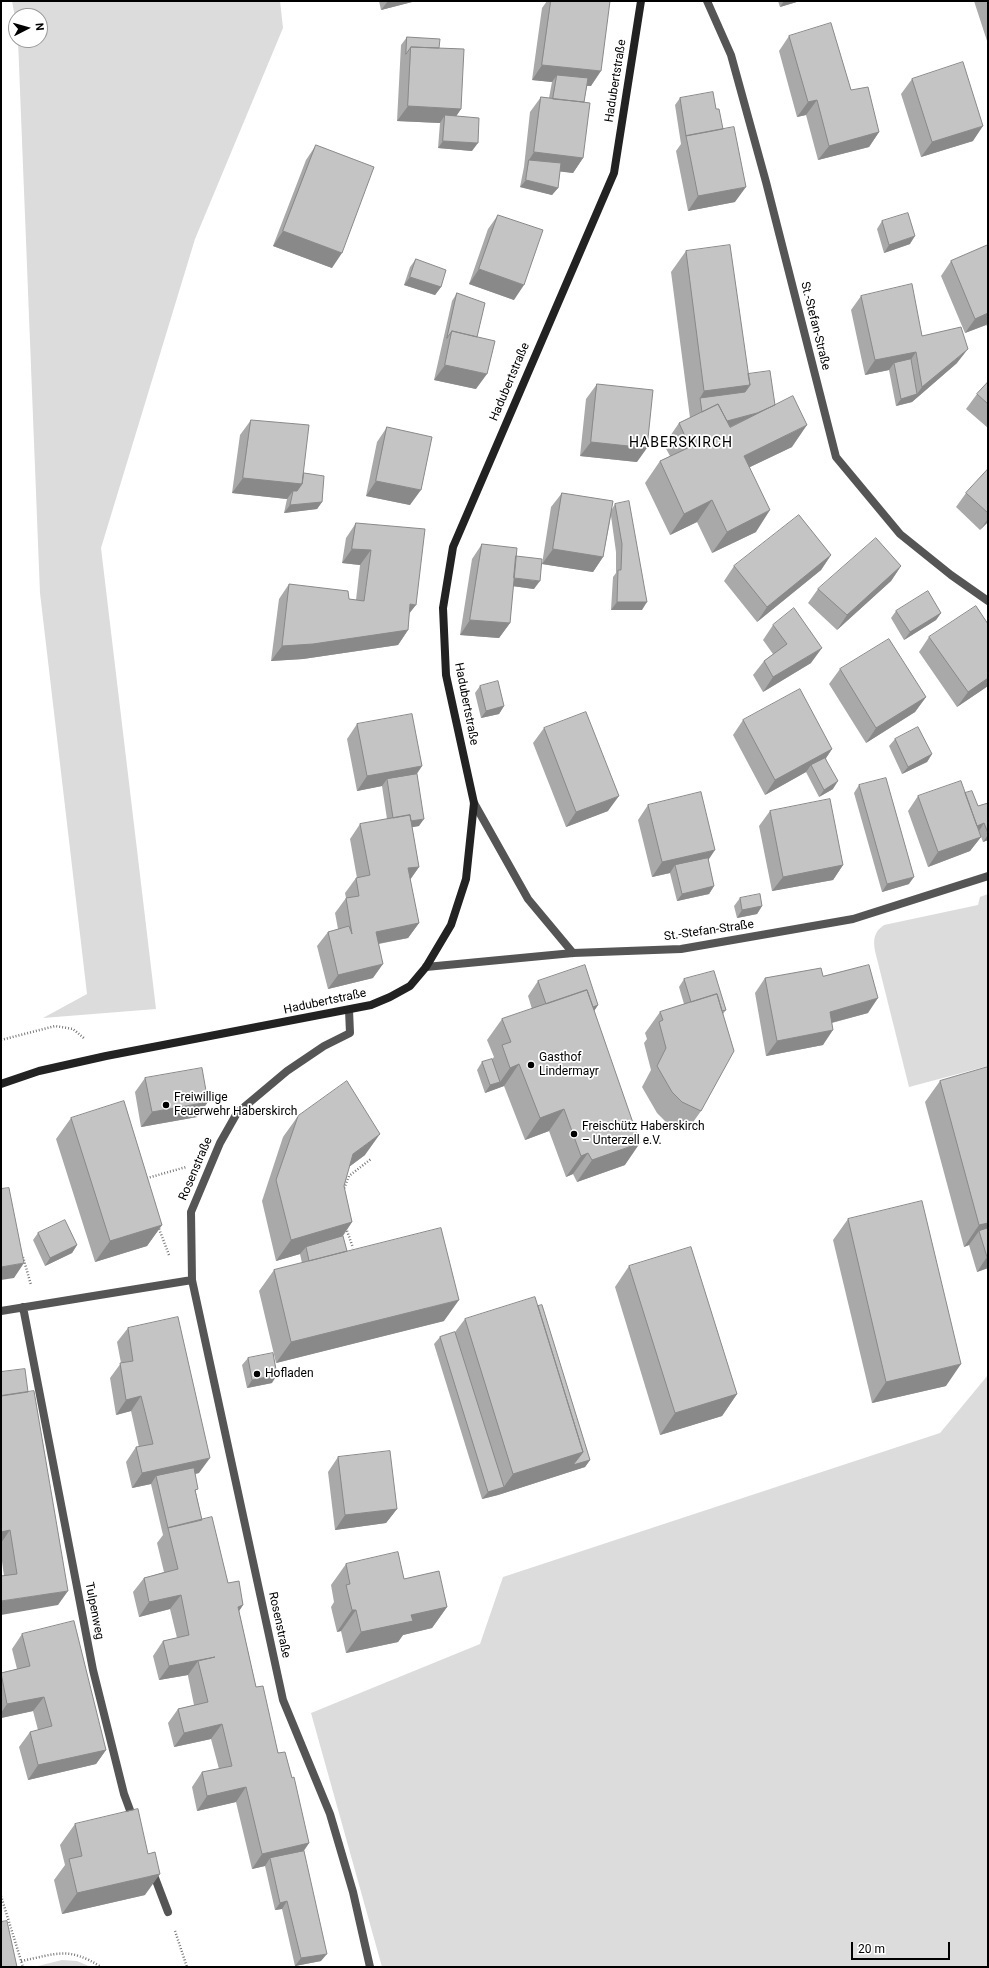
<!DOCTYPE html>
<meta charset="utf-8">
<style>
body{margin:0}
#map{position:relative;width:989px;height:1968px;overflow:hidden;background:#fff;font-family:Roboto,sans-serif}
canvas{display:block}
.frame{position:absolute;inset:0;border:2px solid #000;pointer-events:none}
.north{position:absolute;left:8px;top:8px;width:40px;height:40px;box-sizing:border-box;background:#fff;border:1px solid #999;border-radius:50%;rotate:84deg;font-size:11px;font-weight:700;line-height:16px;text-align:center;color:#000}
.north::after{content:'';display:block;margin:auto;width:14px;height:18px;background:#000;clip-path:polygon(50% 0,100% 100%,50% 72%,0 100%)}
.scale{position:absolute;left:851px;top:1942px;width:99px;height:18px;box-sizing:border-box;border:2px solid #000;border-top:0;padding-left:5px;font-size:12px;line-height:14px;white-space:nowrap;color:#000;-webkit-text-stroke:3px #fff;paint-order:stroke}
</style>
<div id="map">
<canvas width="989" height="1968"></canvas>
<div class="frame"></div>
<div class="north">N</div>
<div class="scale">20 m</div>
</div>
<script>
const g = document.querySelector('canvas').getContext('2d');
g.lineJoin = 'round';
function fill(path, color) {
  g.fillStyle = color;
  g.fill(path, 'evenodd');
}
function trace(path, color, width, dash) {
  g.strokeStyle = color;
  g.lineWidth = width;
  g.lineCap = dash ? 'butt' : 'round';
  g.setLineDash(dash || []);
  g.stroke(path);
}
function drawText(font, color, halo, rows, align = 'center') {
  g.font = font + ' Roboto,sans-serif';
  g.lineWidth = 3.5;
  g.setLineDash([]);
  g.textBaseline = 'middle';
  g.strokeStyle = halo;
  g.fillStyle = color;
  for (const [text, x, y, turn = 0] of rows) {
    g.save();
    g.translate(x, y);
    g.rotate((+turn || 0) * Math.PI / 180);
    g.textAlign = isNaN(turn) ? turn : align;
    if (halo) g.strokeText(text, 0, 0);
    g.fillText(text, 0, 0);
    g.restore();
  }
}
fill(new Path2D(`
 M12 1H280L283 28 195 239 101 548 156 1009 43 1018 87 994 40 593 18 40H40V16H16V23Z
 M988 894V1066L909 1087 875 951C873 939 874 932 884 925L978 905 980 897Z
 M988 1375V1967H382L311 1713 480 1644 503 1577 940 1433Z
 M62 1960 77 1961 91 1967H34Z`), '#dcdcdc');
trace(new Path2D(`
 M1 1040 55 1026 73 1029 85 1039
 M144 1179 186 1167
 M343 1191 349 1176 371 1159
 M158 1226 169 1255
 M346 1228 353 1248
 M23 1257 31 1285
 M1 1896 23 1967
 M175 1931 187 1967
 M21 1961C57 1954 68 1946 101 1967`), '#777', 2.5, [1, 2]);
trace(new Path2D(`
 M474 803 528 899 573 953`), '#555', 8);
trace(new Path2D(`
 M707 1 731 55 766 182 836 457 900 534 951 575 988 601
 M426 967 573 953 681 949 853 919 988 876
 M349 1010 350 1033 324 1046 287 1071 237 1113 220 1143 191 1212 192 1280 283 1700 330 1814 353 1892 370 1967
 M23 1307 93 1670 124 1794 134 1821
 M1 1311 192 1280
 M152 1870 168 1912`), '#555', 8);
trace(new Path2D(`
 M1 1084 39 1071 106 1056 371 1005 390 997 410 986 426 967 451 925 466 879 474 803 446 675 443 608 453 547 614 173 641 1`), '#222', 8);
fill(new Path2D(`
 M379 1H416L381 10Z
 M547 1H610L591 86H587L584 102 583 158 573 173 560 171 558 188 552 195 520 187 524 167 530 112 541 97 549 98 552 82 532 80 542 8Z
 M778 1H800L780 7Z
 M974 1H988V44Z
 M789 36 851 90 879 132 869 147 818 160 806 115 797 117 779 51Z
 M407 37 439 48 461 109 456 116 472 151 438 148 440 123 397 121 401 45Z
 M912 79 973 141 921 157 901 94Z
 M680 98 716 109 735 202 688 211 676 151 681 144 675 105Z
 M316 145 332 268 273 246 306 160Z
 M498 215 514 300 469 284 488 229Z
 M882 221 910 244 884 253 877 229Z
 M988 245V327L986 325 965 333 941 276 951 261Z
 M686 251 748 374 775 405 792 447 750 467 756 532 712 553 697 522 670 535 645 483 660 461 670 456 664 445 679 423 690 418 671 272Z
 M416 259 441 287 435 295 404 285 410 267Z
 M457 293 477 337 476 389 434 380 452 301Z
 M861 296 922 336 957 363 912 402 896 406 889 370 865 375 851 310Z
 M988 382V428L966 409 977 394Z
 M597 384 637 462 580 456 586 399Z
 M251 420 304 473 322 502 317 509 284 513 287 499 232 493 240 435Z
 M387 427 410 505 366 496 377 442Z
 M988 469V522L980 530 956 507 966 493Z
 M562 493 612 509 615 504 642 610H611L613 577 616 573V552L611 516 603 557 593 572 542 564 551 507Z
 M356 523 409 613 408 630 398 645 303 659 271 661 279 599 289 584 349 599 356 600 360 565 342 563 346 538Z
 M482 544 516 556 534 589 513 586 510 623 499 638 460 635 472 559Z
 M831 555 821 570 757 622 724 581 734 566Z
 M901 566 891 581 837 630 808 603 818 589Z
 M896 611 941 613 936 620 904 640 891 618Z
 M773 625 811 663 763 692 753 675 764 661 773 654 763 640Z
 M929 637 988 686 957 707 919 652Z
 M840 669 926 697 915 712 866 743 829 684Z
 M480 686 504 706 499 714 481 718 475 693Z
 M743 720 832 749 826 758 833 789 819 797 806 772 765 795 733 735Z
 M357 724 422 766 417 774 419 826 412 827 419 867 410 880 419 923 408 938 379 944 373 978 328 989 317 946 328 932 338 929 335 913 346 898 345 893 356 878H357L350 839 360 824 387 819 382 786 357 791 347 739Z
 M544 728 608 811 566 827 533 743Z
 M895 739 932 754 927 762 902 774 889 746Z
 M859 785 909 884 882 892 854 793Z
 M965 793 978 806 988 803V840L983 842 979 831 981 837 970 851 928 867 908 811 918 796Z
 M648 805 708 860 714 886 709 894 677 901 670 873 652 877 638 820Z
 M770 811 843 865 833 880 772 891 759 826Z
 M740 898 762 906 757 914 737 918 734 906Z
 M823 976 868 1013 832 1023 823 1045 766 1056 755 993 765 978Z
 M684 979 726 1010 723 1014 701 1111 686 1132 667 1123 657 1113 642 1087 651 1070 644 1043 647 1039 645 1033 660 1012 684 1004 679 987Z
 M538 981 598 1005 594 1011 625 1165 577 1182 573 1174 566 1177 549 1131 525 1140 504 1086 485 1093 477 1070 482 1062 492 1059 494 1057 487 1040 502 1019 532 1009 528 996Z
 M988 1067V1268L977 1272 969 1245 964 1247 925 1102 940 1081Z
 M145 1078 197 1117 141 1127 135 1092Z
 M298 1116 365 1155 349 1167 344 1186 352 1222 343 1236 347 1251 444 1321 276 1363 259 1291 274 1270 302 1263 300 1254 276 1261 262 1201 283 1137Z
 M71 1118 162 1225 147 1246 95 1262 56 1139Z
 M848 1219 946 1386 872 1403 833 1240Z
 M38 1233 77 1245 72 1253 45 1266 33 1240Z
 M629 1266 737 1394 722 1416 660 1435 615 1287Z
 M465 1319 590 1460 585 1467 498 1495 482 1499 434 1344 440 1337 455 1332Z
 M128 1328 199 1473 195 1474 196 1493 202 1520 228 1583 243 1605 239 1611 256 1687 309 1843 304 1851 321 1961 295 1966 282 1909 275 1910 265 1866 252 1869 236 1802 197 1811 192 1787 202 1772 219 1769 211 1739 174 1747 168 1723 178 1709 194 1705 188 1676V1675L159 1680 153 1656 163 1641 177 1638 170 1609 139 1617 133 1592 144 1578 164 1572 157 1543 163 1535 151 1484 132 1488 126 1462 136 1447H139L131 1411 116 1415 110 1378 121 1363 117 1342Z
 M248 1358 272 1383 247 1388 242 1365Z
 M1 1372 58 1605 4 1576 1 1554Z
 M338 1457 397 1509 386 1523 335 1530 328 1472Z
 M346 1564 404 1579 447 1607 432 1628 403 1635 398 1642 346 1653 341 1631 337 1632 331 1607 334 1602 331 1585Z
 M22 1634 106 1750 96 1764 28 1780 19 1747 30 1732 38 1730 33 1711 1 1718V1673L17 1669 12 1649Z
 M75 1824 145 1895 62 1914 54 1880 65 1865 60 1845Z`), '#a9a9a9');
fill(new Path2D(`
 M388 1H416L381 10Z
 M784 1H800L780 7Z
 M542 65 601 71 591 86 556 83 557 75 552 82 532 80Z
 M817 100 806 115 797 117 808 102Z
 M408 106 461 109 451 124 445 115 440 123 397 121Z
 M983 126 973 141 921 157 932 142Z
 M879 132 869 147 818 160 829 146Z
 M443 141 478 143 472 151 438 148Z
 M534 152 583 158 573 173 528 168 529 160Z
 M526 180 558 188 552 195 520 187Z
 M746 187 735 202 688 211 698 196Z
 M283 231 342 253 332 268 273 246Z
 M915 236 910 244 884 253 889 245Z
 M479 269 524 285 514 300 469 284Z
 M410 277 441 287 435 295 404 285Z
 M988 313V322L986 325 965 333 975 319Z
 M968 349 957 363 912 402 896 406 901 399 917 394 922 387Z
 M916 352 906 367 894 363 889 370 865 375 875 360Z
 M445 365 487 374 476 389 434 380Z
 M750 385 735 406 700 398 704 391Z
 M776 408 710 438 720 423Z
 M807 425 792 447 729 477 744 456Z
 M591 442 647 448 637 462 580 456Z
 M243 478 302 484 292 499 293 491 287 499 232 493Z
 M376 481 421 490 410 505 366 496Z
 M712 500 697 522 670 535 684 514Z
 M322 502 317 509 284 513 290 505Z
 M770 510 756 532 712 553 727 532Z
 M988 519V522L980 530Z
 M352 549 371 550 360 565 342 563Z
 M553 549 603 557 593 572 542 564Z
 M831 555 821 570 757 622 767 607Z
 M901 566 891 581 837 630 847 615Z
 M510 578 540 581 534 589 504 585Z
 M617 602H647L642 610H611Z
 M410 604 416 605 405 619Z
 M941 613 936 620 904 640 910 632Z
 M470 620 510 623 499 638 460 635Z
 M408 630 398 645 303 659 271 661 282 646Z
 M822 648 811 663 763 692 773 677Z
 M988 678V686L957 707 968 692Z
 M926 697 915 712 866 743 876 728Z
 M504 706 499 714 481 718 486 711Z
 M832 749 822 764 811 765 806 772 765 795 775 780Z
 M932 754 927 762 902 774 908 767Z
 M422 766 411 781 387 779 382 786 357 791 367 776Z
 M838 781 833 789 819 797 824 790Z
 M619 796 608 811 566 827 576 812Z
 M424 819 419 826 389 831 394 824Z
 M984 823 979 831 970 829Z
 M988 835V840L983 842Z
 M981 837 970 851 928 867 938 852Z
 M715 850 705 865H675L670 873 652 877 662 862Z
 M843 865 833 880 772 891 783 877Z
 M419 867 409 881 408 868Z
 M914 877 909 884 882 892 887 884Z
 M714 886 709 894 677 901 682 894Z
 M762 906 757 914 737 918 742 910Z
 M419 923 408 938 365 946 376 932Z
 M383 964 373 978 328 989 338 975Z
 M878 998 868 1013 819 1026 830 1012Z
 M598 1005 588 1020 586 1009Z
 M833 1030 823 1045 766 1056 777 1041Z
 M519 1064 504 1086 485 1093 490 1085 500 1082 510 1068Z
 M208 1102 197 1117 141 1127 152 1112Z
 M564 1109 549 1131 525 1140 540 1118Z
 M380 1134 365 1155 338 1175 353 1154Z
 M640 1143 625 1165 577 1182 592 1160Z
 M588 1153 573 1174 566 1177 581 1156Z
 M352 1222 337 1244 306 1247 300 1254 276 1261 291 1240Z
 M988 1223V1240L979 1231 969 1245 964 1247 979 1225Z
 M162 1225 147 1246 95 1262 110 1241Z
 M77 1245 72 1253 45 1266 50 1258Z
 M987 1257H988V1268L977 1272Z
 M24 1263 14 1278 1 1280V1267Z
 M459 1300 444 1321 276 1363 291 1342Z
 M961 1364 946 1386 872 1403 886 1382Z
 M277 1375 272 1383 247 1388 252 1380Z
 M737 1394 722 1416 660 1435 675 1413Z
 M141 1396 131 1411 116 1415 126 1400Z
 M583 1452 590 1460 585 1467 498 1495 513 1474Z
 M210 1458 199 1473 157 1482 156 1476 151 1484 132 1488 142 1473Z
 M504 1487 498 1495 482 1499 488 1492Z
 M397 1509 386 1523 335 1530 345 1515Z
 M10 1530 1 1543V1532Z
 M68 1591 58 1605 1 1615V1601Z
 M181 1595 170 1609 139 1617 149 1602Z
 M243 1605 233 1620 238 1607Z
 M447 1607 432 1628 403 1635 398 1642 346 1653 361 1632 411 1615Z
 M352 1610H356L341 1631 337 1632Z
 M215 1657 198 1661 188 1675 159 1680 169 1666Z
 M44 1697 33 1711 1 1718V1713L7 1704Z
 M222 1724 211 1739 174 1747 184 1733Z
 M106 1750 96 1764 28 1780 38 1765Z
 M246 1787 236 1802 197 1811 207 1796Z
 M309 1843 298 1858H270L265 1866 252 1869 262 1854Z
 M160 1874 145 1895 62 1914 77 1893Z
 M287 1901 282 1909 275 1910 280 1903Z
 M327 1954 321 1961 295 1966 301 1958Z`), '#898989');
const building = new Path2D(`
 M551 1H610L601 71 542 65Z
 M831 23 851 90 868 87 879 132 829 146 817 100 808 102 789 36Z
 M407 37 440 39 439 48 411 47 406 54Z
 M411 47 464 49 461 109 408 106Z
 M963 62 983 126 932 142 912 79Z
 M557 75 588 78 584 102 553 99Z
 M713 92 716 109H719L723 129 686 136 680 98Z
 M541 97 590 103 583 158 534 152Z
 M445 115 479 118 478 143 443 141Z
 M734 127 746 187 698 196 686 136Z
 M316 145 374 167 342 253 283 231Z
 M529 160 561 163 558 188 526 180Z
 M908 213 915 236 889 245 882 221Z
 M498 215 543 230 524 285 479 269Z
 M730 245 750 385 704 391 686 251Z
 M988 245V313L975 319 951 261Z
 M416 259 446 270 441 287 410 277Z
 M912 284 922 336 961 327 968 349 922 387 916 352 875 360 861 296Z
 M457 293 485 303 477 337 452 331 447 338Z
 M452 331 495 341 487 374 445 365Z
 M911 359 917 394 901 399 894 363Z
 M770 371 775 405 757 413 727 421 718 404 702 412 700 398 745 392 750 385 748 374Z
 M988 382V404L977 394Z
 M597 384 653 390 647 448 591 442Z
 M793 396 807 425 744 456 770 510 727 532 712 500 684 514 660 461 690 447 679 423 718 404 730 427Z
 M251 420 309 425 302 484 243 478Z
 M387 427 432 437 421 490 376 481Z
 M988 469V513L966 493Z
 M304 473 324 476 322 502 290 505 293 491H297L302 484Z
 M562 493 613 501 603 557 553 549Z
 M629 501 647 602H617L618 570H621L622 544 615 504Z
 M799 515 831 555 767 607 734 566Z
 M356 523 425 529 416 605 410 604 408 630 313 644 282 646 289 584 348 591 349 599 364 601 371 550 352 549Z
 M876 538 901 566 847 615 818 589Z
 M482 544 517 548 510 623 470 620Z
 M516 556 542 559 540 581 514 578Z
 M928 591 941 613 910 632 896 611Z
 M976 606 988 624V678L968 692 929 637Z
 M794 608 822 648 773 677 764 661 787 644 773 625Z
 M889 639 926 697 876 728 840 669Z
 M498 681 504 706 486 711 480 686Z
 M800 689 832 749 775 780 743 720Z
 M586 712 619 796 576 812 544 728Z
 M412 714 422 766 367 776 357 724Z
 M918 727 932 754 908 767 895 739Z
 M825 758 838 781 824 790 811 765Z
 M417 774 424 819 411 821 410 815 393 818 387 779Z
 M886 778 914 877 887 884 859 785Z
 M961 781 981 837 938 852 918 796Z
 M972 791 978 806 988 803V833L984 823 977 826 965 793Z
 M701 792 715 850 662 862 648 805Z
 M830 799 843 865 783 877 770 811Z
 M410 815 419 867 408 868 419 923 376 932 383 964 338 975 328 932 349 926 352 934 346 898 359 896 356 878 370 875 360 824Z
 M708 858 714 886 682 894 675 865Z
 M760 894 762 906 742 910 740 898Z
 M585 965 598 1005 593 1007 587 990 546 1004 538 981Z
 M869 965 878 998 830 1012 833 1030 777 1041 765 978 821 968 823 976Z
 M714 971 726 1010 722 1011 717 994 691 1002 684 979Z
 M587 990 640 1143 592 1160 588 1153 581 1156 564 1109 540 1118 519 1064 510 1068 502 1045 511 1042 502 1019Z
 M717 994 734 1051 701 1111 682 1102 672 1092 657 1066 666 1048 659 1022 663 1020 660 1012Z
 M492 1059 500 1082 490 1085 482 1062Z
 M988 1067V1223L979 1225 940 1081Z
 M202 1068 208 1102 152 1112 145 1078Z
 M347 1081 380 1134 353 1154 344 1186 352 1222 291 1240 276 1180 298 1116Z
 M124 1101 162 1225 110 1241 71 1118Z
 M9 1188 24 1263 1 1267V1189Z
 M922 1201 961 1364 886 1382 848 1219Z
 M65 1220 77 1245 50 1258 38 1233Z
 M441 1228 459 1300 291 1342 274 1270Z
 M988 1228V1257H987L979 1231Z
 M343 1236 347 1251 309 1261 306 1247Z
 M691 1247 737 1394 675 1413 629 1266Z
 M535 1297 583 1452 513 1474 465 1319Z
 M542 1305 590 1460 573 1465 583 1452 538 1306Z
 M178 1317 210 1458 142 1473 136 1447 153 1444 141 1396 126 1400 120 1363 133 1361 128 1328Z
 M455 1332 504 1487 488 1492 440 1337Z
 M273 1353 277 1375 252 1380 248 1358Z
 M25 1369 28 1392 1 1396V1372Z
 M34 1391 68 1591 1 1601V1576L17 1574 10 1530 1 1532V1396Z
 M390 1451 397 1509 345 1515 338 1457Z
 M194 1468 198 1489 195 1490 202 1520 168 1528 156 1476Z
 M212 1517 228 1583 239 1581 243 1605 238 1607 256 1687 263 1686 278 1753 285 1752 292 1778 294 1777 309 1843 262 1854 246 1787 207 1796 202 1772 232 1766 222 1724 184 1733 178 1709 208 1702 198 1661 215 1657 169 1666 163 1641 189 1635 181 1595 149 1602 144 1578 178 1569 168 1528Z
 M398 1552 404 1579 439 1571 447 1607 411 1615 413 1621 361 1632 356 1610H352L346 1585 350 1584 346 1564Z
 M74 1621 106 1750 38 1765 30 1732 52 1726 44 1697 7 1704 1 1673 30 1666 22 1634Z
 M138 1809 148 1854 155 1852 160 1874 77 1893 69 1859 82 1856 75 1824Z
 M304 1851 327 1954 301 1958 287 1901 280 1903 270 1858Z
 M7 1921 17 1967H1V1922Z`);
fill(building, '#c4c4c4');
trace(building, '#898989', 1);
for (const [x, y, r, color] of [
 [531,1065,4,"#000"],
 [166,1105,4,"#000"],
 [574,1134,4,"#000"],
 [257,1374,4,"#000"]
]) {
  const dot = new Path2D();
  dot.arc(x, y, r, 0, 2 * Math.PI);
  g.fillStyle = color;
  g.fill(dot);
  trace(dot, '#fff', 1.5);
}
drawText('12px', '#000', '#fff', [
 ["Hadubertstraße",616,81,-81],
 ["St.-Stefan-Straße",815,326,76],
 ["Hadubertstraße",510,382,-67],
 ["Hadubertstraße",466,704,79],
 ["St.-Stefan-Straße",709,931,-8],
 ["Hadubertstraße",325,1002,-12],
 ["Rosenstraße",196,1169,-67],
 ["Tulpenweg",94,1611,79],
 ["Rosenstraße",279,1625,78]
]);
drawText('12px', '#000', '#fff', [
 ["Gasthof",539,1058],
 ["Lindermayr",539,1072],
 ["Freiwillige",174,1098],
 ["Feuerwehr Haberskirch",174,1112],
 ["Freischütz Haberskirch",582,1127],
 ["– Unterzell e.V.",582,1141],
 ["Hofladen",265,1374]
], 'left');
g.letterSpacing = '1px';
drawText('14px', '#000', '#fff', [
 ["HABERSKIRCH",681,443]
]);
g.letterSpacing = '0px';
</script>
